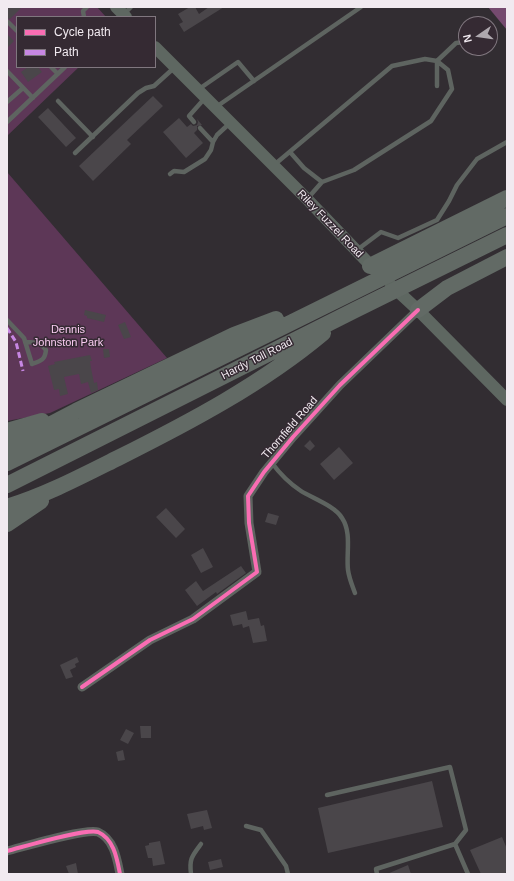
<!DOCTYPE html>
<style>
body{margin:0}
#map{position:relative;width:514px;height:881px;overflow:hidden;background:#322d32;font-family:Arial,sans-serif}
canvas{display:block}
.frame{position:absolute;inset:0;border:8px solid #f1eaf0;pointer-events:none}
.legend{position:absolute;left:16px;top:16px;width:140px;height:52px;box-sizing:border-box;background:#352a33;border:1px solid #80777f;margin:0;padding:5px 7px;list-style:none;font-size:12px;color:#f1eaf0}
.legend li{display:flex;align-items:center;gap:8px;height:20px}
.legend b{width:20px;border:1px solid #80777f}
.north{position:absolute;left:458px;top:16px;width:40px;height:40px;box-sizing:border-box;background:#352a33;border:1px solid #80777f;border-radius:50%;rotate:257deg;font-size:11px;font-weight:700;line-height:16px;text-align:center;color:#f1eaf0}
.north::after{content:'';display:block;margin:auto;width:14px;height:18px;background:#aea8ae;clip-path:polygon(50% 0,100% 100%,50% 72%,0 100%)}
</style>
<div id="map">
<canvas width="514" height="881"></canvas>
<div class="frame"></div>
<ul class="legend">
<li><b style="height:5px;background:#f96db3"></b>Cycle path</li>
<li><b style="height:5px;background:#c787e3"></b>Path</li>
</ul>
<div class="north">N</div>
</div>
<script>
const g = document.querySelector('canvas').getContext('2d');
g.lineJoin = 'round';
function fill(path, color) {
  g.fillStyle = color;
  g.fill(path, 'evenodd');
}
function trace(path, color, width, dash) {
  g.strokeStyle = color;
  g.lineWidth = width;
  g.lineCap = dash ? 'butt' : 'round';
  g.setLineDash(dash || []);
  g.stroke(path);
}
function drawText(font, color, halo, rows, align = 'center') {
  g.font = font + ' Arial,sans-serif';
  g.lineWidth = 3;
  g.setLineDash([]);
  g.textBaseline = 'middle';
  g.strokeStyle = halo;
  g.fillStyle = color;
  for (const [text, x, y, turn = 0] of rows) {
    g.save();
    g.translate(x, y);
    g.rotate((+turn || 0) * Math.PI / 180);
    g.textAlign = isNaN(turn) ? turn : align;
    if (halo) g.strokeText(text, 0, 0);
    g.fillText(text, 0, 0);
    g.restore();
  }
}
fill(new Path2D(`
 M7 7H97L106 17H17V67H79L7 136Z
 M7 172 167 358 50 413 7 421Z`), '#5d3757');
fill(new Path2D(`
 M488 7H507V30Z`), '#754a6f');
fill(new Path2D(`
 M7 7H22L10 19 7 18Z
 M190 7H195L199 14 209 7H224L184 32 179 24 183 22 178 14Z
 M7 34 14 41 7 48Z
 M28 67H38L42 72 28 82 21 72Z
 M153 96 163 106 127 140 131 144 93 181 79 166Z
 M48 108 76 138 66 147 38 117Z
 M179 118 187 127 191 124 193 126 197 125 198 122 197 119 202 125 197 126V130L194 133 203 143 186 158 163 132Z
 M85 310 106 315 104 322 87 318V316L84 315Z
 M125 322 131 337 124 339 118 325Z
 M103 349H109L110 357 104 358Z
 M90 355 92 361H90L91 368 94 383 97 382 98 390 91 393 88 382 81 384 79 374 64 377 68 394 60 396 59 389 54 390 48 366 55 364 54 362Z
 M310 440 315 446 310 451 304 446Z
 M339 447 353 463 334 480 320 464Z
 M166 508 185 529 176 538 156 517Z
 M268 513 279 516 276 525 265 522Z
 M203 548 213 567 201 573 191 555Z
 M241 566 246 573 217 594 216 592 197 606 185 590 196 581 203 591Z
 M246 611 248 620 259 618 261 626 264 625 267 641 253 643 249 626 243 628 242 624 233 626 230 615Z
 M77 657 79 662 75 664 76 667 70 670 73 677 66 679 60 665Z
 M140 726H151V738H141Z
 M126 729 134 733 128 744 120 740Z
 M123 750 125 760 118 761 116 752Z
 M432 781 443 827 328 853 318 808Z
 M207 810 212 828 204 830 203 826 191 829 187 814Z
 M502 837 507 849V872L503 874H481L470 850Z
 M160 841 165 864 153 866 152 858H148L145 846 149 845V843Z
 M221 859 223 867 210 870 208 862Z
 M76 863 78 874H69L66 866Z
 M408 865 411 874H387Z`), '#4a464a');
trace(new Path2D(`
 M125 13 131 7
 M84 17 83 11 87 7
 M8 22 17 31
 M51 67 58 74
 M7 71 33 98
 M437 86V61L456 43 464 42
 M199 89 238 62 254 81
 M58 101 93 137
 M7 102 23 88
 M216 107 361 7
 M7 122 65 67
 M194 122 189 116 205 98
 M200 128 213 142
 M290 152 304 168 322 182
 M75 153 138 93 146 88 154 86 175 67
 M274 165 392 66 425 59 437 61 448 70 452 89 431 121 354 170 322 182 308 198
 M170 174 174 171 184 172 205 159 211 150 213 142 217 135 230 123
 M357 250 381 232 398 238 437 220 449 201 457 185 477 159 507 142
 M7 320 24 338 32 364C41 361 45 360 46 350 39 341 35 343 25 342
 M272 463C280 474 289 483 301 491 312 498 335 506 342 518 352 533 346 553 348 570 349 578 352 585 355 593
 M327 795 450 767 466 830 455 844
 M246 826 261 830 286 866 288 874
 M191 874C189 859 192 856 201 844
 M377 874 376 869 455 844 468 874`), '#5e6460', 4.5);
trace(new Path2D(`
 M82 687 150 640 193 619 257 572 249 523 248 496 264 472 293 437 340 385 418 310
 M7 851C23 847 85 828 98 832 114 839 117 859 120 874`), '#5e6460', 9);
trace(new Path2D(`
 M116 7 126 17
 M155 47 307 199 376 271
 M391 285 418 310 507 400`), '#5e6761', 12);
trace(new Path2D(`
 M370 266 507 198
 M418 310 447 288 507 257
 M7 431 42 421
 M7 447 76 411 234 335 276 319
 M7 463 507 216
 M7 485 355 310 507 235
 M7 507C46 495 82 476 118 458 190 422 262 384 323 333
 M7 524 41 501`), '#626a65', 16);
trace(new Path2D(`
 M7 328 16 342 23 371`), '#c787e3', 3, [6, 3]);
trace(new Path2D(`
 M82 687 150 640 193 619 257 572 249 523 248 496 264 472 293 437 340 385 418 310
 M7 851C23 847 85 828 98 832 114 839 117 859 120 874`), '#f96db3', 4);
drawText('11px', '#f1eaf0', '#352a33', [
 ["Riley Fuzzel Road",330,224,46],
 ["Hardy Toll Road",257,359,-27],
 ["Thornfield Road",290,428,-49]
]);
drawText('11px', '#f9cbf1', '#352a33', [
 ["Dennis",68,330],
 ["Johnston Park",68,343]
]);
</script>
